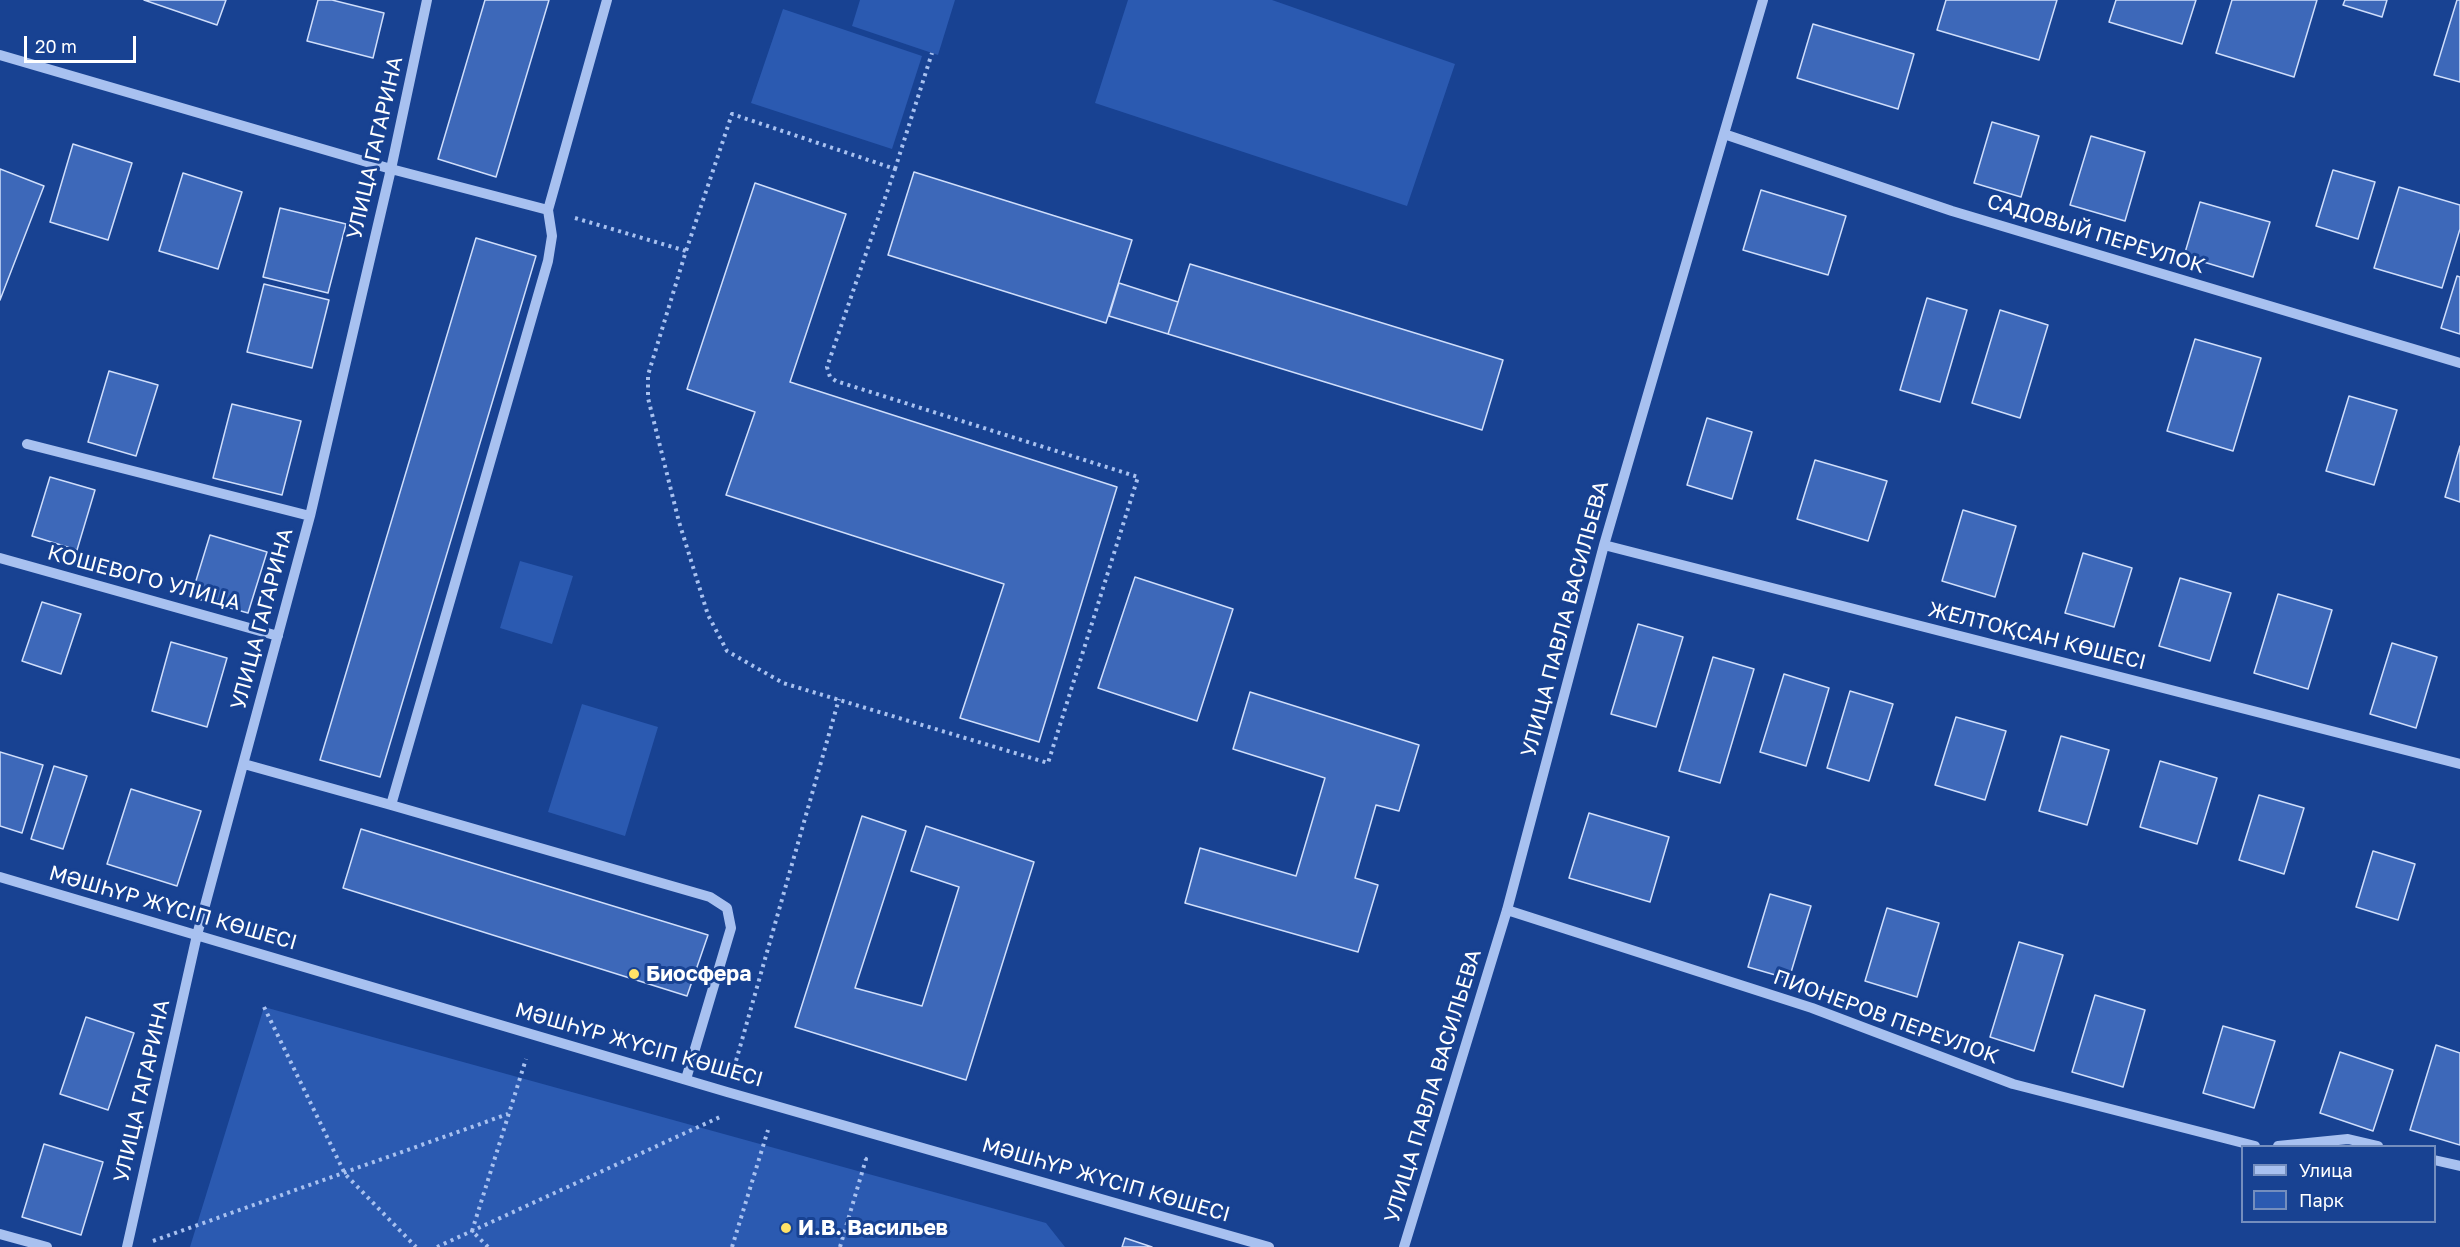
<!DOCTYPE html>
<meta charset="utf-8">
<style>
body{margin:0}
#map{position:relative;width:2460px;height:1247px;overflow:hidden;background:#184292;font-family:"Golos Text",sans-serif}
canvas{display:block}
.legend{position:absolute;left:2241px;top:1145px;width:195px;height:78px;box-sizing:border-box;background:#184292;border:2px solid #748ebe;margin:0;padding:8px 10px;list-style:none;font-size:18px;color:#fff}
.legend li{display:flex;align-items:center;gap:12px;height:30px}
.legend b{width:30px;border:2px solid #748ebe}
.scale{position:absolute;left:24px;top:36px;width:112px;height:27px;box-sizing:border-box;border:3px solid #fff;border-top:0;padding-left:8px;font-size:18px;line-height:21px;white-space:nowrap;color:#fff;-webkit-text-stroke:4px #184292;paint-order:stroke}
</style>
<div id="map">
<canvas width="2460" height="1247"></canvas>
<ul class="legend">
<li><b style="height:8px;background:#a8c1f0"></b>Улица</li>
<li><b style="height:16px;background:#2b5ab1"></b>Парк</li>
</ul>
<div class="scale">20 m</div>
</div>
<script>
const g = document.querySelector('canvas').getContext('2d');
g.lineJoin = 'round';
function fill(path, color) {
  g.fillStyle = color;
  g.fill(path, 'evenodd');
}
function trace(path, color, width, dash) {
  g.strokeStyle = color;
  g.lineWidth = width;
  g.lineCap = dash ? 'butt' : 'round';
  g.setLineDash(dash || []);
  g.stroke(path);
}
function drawText(font, color, halo, rows, align = 'center') {
  g.font = font + ' "Golos Text",sans-serif';
  g.lineWidth = 6;
  g.setLineDash([]);
  g.textBaseline = 'middle';
  g.strokeStyle = halo;
  g.fillStyle = color;
  for (const [text, x, y, turn = 0] of rows) {
    g.save();
    g.translate(x, y);
    g.rotate((+turn || 0) * Math.PI / 180);
    g.textAlign = isNaN(turn) ? turn : align;
    if (halo) g.strokeText(text, 0, 0);
    g.fillText(text, 0, 0);
    g.restore();
  }
}
fill(new Path2D(`
 M860 0H955L938 55 852 26Z
 M1128 0H1272L1455 64 1407 206 1095 103Z
 M783 9 922 56 892 149 751 103Z
 M520 561 573 576 552 644 500 628Z
 M582 704 658 727 625 836 548 812Z
 M264 1007 1046 1223 1065 1247H190Z`), '#2b5ab1');
const building = new Path2D(`
 M144 0H226L217 25Z
 M318 0H332L384 13 373 58 307 41Z
 M485 0H549L496 177 438 159Z
 M1946 0H2057L2039 60 1937 30Z
 M2116 0H2196L2182 44 2109 22Z
 M2232 0H2317L2294 77 2216 53Z
 M2345 0H2387L2382 17 2343 5Z
 M2457 0H2460V82L2434 75Z
 M1813 24 1914 54 1898 109 1797 78Z
 M1992 122 2039 136 2021 197 1974 183Z
 M2091 136 2145 152 2125 221 2070 205Z
 M73 144 132 163 108 240 50 222Z
 M0 169 44 186 0 300Z
 M2333 170 2375 182 2358 239 2316 226Z
 M914 172 1132 240 1106 323 888 255Z
 M183 173 242 192 218 269 159 251Z
 M755 183 846 214 790 382 1117 487 1039 742 960 718 1004 584 726 495 755 412 687 389Z
 M2399 187 2460 205V229L2442 288 2374 268Z
 M1761 190 1846 216 1828 275 1743 250Z
 M2200 202 2270 222 2253 277 2184 256Z
 M280 208 346 224 328 293 263 277Z
 M476 238 536 256 380 777 320 760Z
 M1190 264 1503 360 1482 430 1168 334Z
 M2457 276 2460 277V334L2441 328Z
 M1119 283 1178 302 1168 334 1109 316Z
 M264 284 329 300 312 368 247 352Z
 M1927 298 1967 310 1940 402 1900 390Z
 M2000 310 2048 325 2020 418 1972 403Z
 M2195 339 2261 358 2233 451 2167 431Z
 M109 371 158 385 136 456 88 442Z
 M2349 396 2397 410 2374 485 2326 471Z
 M232 404 301 421 282 495 213 478Z
 M1707 418 1752 432 1732 499 1687 485Z
 M2460 446V502L2445 497Z
 M1815 460 1887 481 1868 541 1797 519Z
 M50 477 95 490 77 550 32 536Z
 M1963 510 2016 526 1995 597 1942 581Z
 M210 535 267 552 248 613 191 597Z
 M2083 553 2132 568 2114 627 2065 613Z
 M1135 577 1233 609 1197 721 1098 688Z
 M2180 578 2231 593 2210 661 2159 646Z
 M2278 594 2332 610 2308 689 2254 673Z
 M42 602 81 614 61 674 22 661Z
 M1638 624 1683 637 1656 727 1611 714Z
 M171 642 227 658 207 727 152 711Z
 M2392 643 2437 657 2416 728 2370 714Z
 M1713 657 1754 669 1720 783 1679 771Z
 M1784 674 1829 688 1806 766 1760 752Z
 M1850 691 1893 704 1869 781 1827 768Z
 M1250 692 1419 745 1399 811 1376 805 1355 878 1378 885 1358 952 1185 903 1200 848 1296 876 1325 778 1233 749Z
 M1956 717 2006 731 1985 800 1935 785Z
 M2061 736 2109 750 2087 825 2039 811Z
 M0 752 43 765 22 833 0 826Z
 M2160 761 2217 778 2197 844 2140 827Z
 M54 766 87 776 63 849 31 839Z
 M131 789 201 811 177 886 107 864Z
 M2259 795 2304 808 2284 874 2239 860Z
 M1589 813 1669 837 1650 902 1569 878Z
 M862 816 906 831 855 988 922 1006 959 887 911 871 926 826 1034 862 966 1080 795 1027Z
 M361 829 708 935 687 996 343 888Z
 M2373 851 2415 864 2398 920 2356 907Z
 M1770 894 1811 906 1789 979 1748 967Z
 M1887 908 1939 923 1917 997 1865 981Z
 M2019 942 2063 955 2034 1051 1990 1037Z
 M2095 995 2145 1010 2123 1087 2072 1072Z
 M86 1017 134 1033 108 1110 60 1094Z
 M2223 1026 2275 1041 2254 1108 2203 1093Z
 M2436 1045 2460 1053V1145L2410 1130Z
 M2340 1052 2393 1070 2373 1131 2320 1113Z
 M44 1144 103 1162 81 1235 22 1217Z
 M1125 1238 1152 1247H1122Z`);
fill(building, '#3d68b9');
trace(building, '#cfdefb', 1.5);
trace(new Path2D(`
 M895 169 932 53
 M575 218 686 251 648 375V398L679 522 708 615 727 651 783 683 1048 763 1138 477 836 381 830 377 827 367 895 169 732 114 686 251
 M264 1007 345 1174 416 1247
 M734 1068 839 699
 M153 1241 508 1114
 M437 1247 720 1117
 M488 1247 472 1231 526 1059
 M732 1247 768 1130
 M840 1247 866 1159 863 1158`), '#a8c1f0', 4, [3, 4.5]);
trace(new Path2D(`
 M0 55 391 169 548 210 607 0
 M1724 134 1952 211 2460 363
 M27 444 310 516
 M1604 545 2460 764
 M0 558 278 636
 M244 764 391 805 548 261 552 236 548 210
 M391 805 710 897 727 908 731 928 686 1079
 M0 877 727 1092 1269 1247
 M1507 910 1812 1008 2013 1084 2255 1146
 M2278 1146 2348 1139 2378 1146
 M2434 1160 2460 1166
 M0 1234 47 1247
 M127 1247 197 935 310 516 391 169 427 0
 M1404 1247 1507 910 1604 545 1763 0`), '#a8c1f0', 10);
for (const [x, y, r, color] of [
 [634,974,6,"#ffe267"],
 [786,1228,6,"#ffe267"]
]) {
  const dot = new Path2D();
  dot.arc(x, y, r, 0, 2 * Math.PI);
  g.fillStyle = color;
  g.fill(dot);
  trace(dot, '#184292', 2);
}
drawText('21px', '#fff', '#184292', [
 ["УЛИЦА ГАГАРИНА",375,148,-77],
 ["САДОВЫЙ ПЕРЕУЛОК",2096,234,17],
 ["КОШЕВОГО УЛИЦА",144,578,15],
 ["УЛИЦА ГАГАРИНА",262,619,-75],
 ["УЛИЦА ПАВЛА ВАСИЛЬЕВА",1565,619,-75],
 ["ЖЕЛТОҚСАН КӨШЕСІ",2037,636,14],
 ["МӘШҺҮР ЖҮСІП КӨШЕСІ",173,908,16],
 ["ПИОНЕРОВ ПЕРЕУЛОК",1886,1017,20],
 ["МӘШҺҮР ЖҮСІП КӨШЕСІ",639,1045,16],
 ["УЛИЦА ПАВЛА ВАСИЛЬЕВА",1433,1086,-73],
 ["УЛИЦА ГАГАРИНА",142,1091,-77],
 ["МӘШҺҮР ЖҮСІП КӨШЕСІ",1106,1180,16]
]);
drawText('bold 21px', '#fff', '#184292', [
 ["Биосфера",646,974],
 ["И.В. Васильев",798,1228]
], 'left');
</script>
